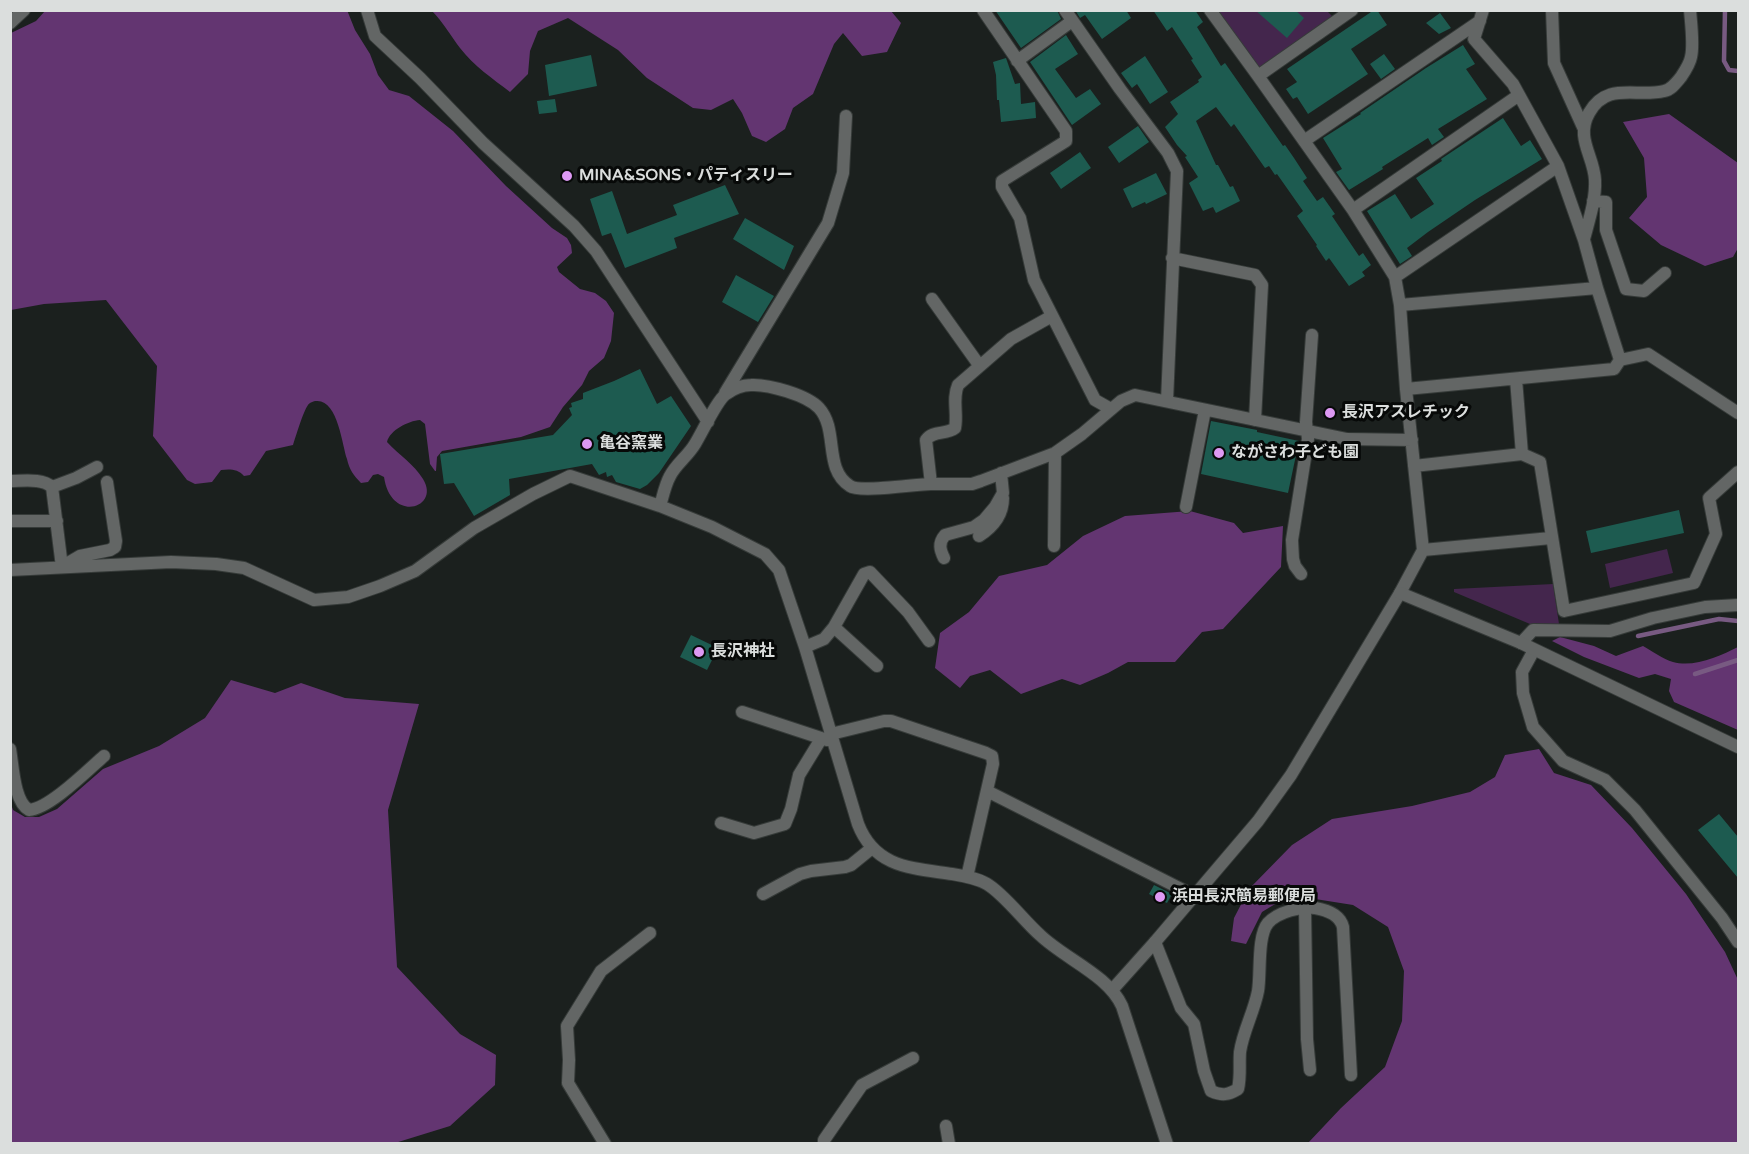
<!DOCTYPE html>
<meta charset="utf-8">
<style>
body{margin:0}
#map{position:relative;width:1749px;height:1154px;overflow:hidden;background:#1b201e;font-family:"Varela Round",sans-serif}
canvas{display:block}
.frame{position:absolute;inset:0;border:12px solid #dbdedd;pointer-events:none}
</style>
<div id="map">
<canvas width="1749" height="1154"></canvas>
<div class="frame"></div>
</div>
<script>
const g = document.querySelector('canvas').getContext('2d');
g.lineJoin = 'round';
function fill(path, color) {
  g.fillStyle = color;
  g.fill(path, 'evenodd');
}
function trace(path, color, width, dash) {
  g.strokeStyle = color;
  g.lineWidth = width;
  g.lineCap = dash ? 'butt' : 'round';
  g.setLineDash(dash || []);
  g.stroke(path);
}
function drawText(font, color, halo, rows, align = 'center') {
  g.font = font + ' "Varela Round","Noto Sans JP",sans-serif';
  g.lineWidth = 6;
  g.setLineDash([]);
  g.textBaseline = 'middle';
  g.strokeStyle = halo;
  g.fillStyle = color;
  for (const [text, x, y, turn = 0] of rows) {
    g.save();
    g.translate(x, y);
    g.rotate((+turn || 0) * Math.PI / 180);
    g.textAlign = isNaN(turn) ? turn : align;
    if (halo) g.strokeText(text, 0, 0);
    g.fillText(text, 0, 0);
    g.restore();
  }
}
fill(new Path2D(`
 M1215 11H1327L1335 19 1258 69Z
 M1667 549 1673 573 1610 588 1605 564Z
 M1553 584 1559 624H1530L1454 592V589Z`), '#44264d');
fill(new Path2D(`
 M347 10 355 30 370 54 378 75 389 90 409 96 453 131 506 186 552 228 567 238 571 245 572 253 557 267 559 272 580 289 595 293 606 301 614 313 611 341 604 358 589 371 582 385 563 407 550 427 521 437 442 451 437 457 436 471H435L430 464 425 424 420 420C408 421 390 430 387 442 399 455 414 464 423 479 441 508 391 524 384 477L378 474 373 475 368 482 361 483C354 476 349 469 347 459 342 445 338 399 316 401 314 401 309 403 308 405 303 412 296 436 293 445L266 451 250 475 244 476C238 469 230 469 221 470L212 482 195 484 187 480 153 436 157 366 106 300 44 304 11 310V33L36 21 45 11Z
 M891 11 901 23 887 52 862 56 843 33 834 44 813 94 793 108 785 129 766 142 752 136 742 113 733 99 711 110 693 108 647 78 618 50 568 18 538 31 530 51 528 74 510 92C493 79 474 66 460 48 451 36 443 22 432 11Z
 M1669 114 1738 163V248L1733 257 1705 266 1661 245 1629 218 1647 197 1644 158 1623 122Z
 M1190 511 1234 523 1243 533 1283 526 1281 567 1223 629 1202 632 1175 662H1128L1108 673 1080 685 1062 679 1021 694 990 670 970 676 960 688 935 668 940 633 969 612 999 576 1047 565 1083 536 1125 516Z
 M1560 637 1594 646 1616 656 1643 646C1652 651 1663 659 1673 662 1694 668 1720 656 1738 647V730L1674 702 1669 691 1671 679 1655 674 1639 678 1584 657 1552 641Z
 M231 680 275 693 301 683 345 698 419 704 388 810 397 967 460 1034 496 1055 495 1085 450 1126 395 1143H11V804L13 810 25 817H39L57 809 103 769 159 746 205 718Z
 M1539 749 1554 773 1591 785 1632 828 1686 894 1725 952 1738 980V1143H1308L1341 1108 1385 1067 1402 1021 1404 971 1388 927 1353 905 1290 895 1262 912 1246 944 1231 941 1234 918 1249 889 1292 845 1332 819 1412 806 1470 792 1495 777 1505 755Z`), '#633571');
trace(new Path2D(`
 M1725 10 1724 61 1729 70 1738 71
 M1638 636 1719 619 1738 621
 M1695 674 1738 660`), '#785a82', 4.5);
fill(new Path2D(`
 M995 10H1057L1061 19 1021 48Z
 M1075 10H1126L1131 18 1102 39 1085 15 1080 18Z
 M1153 10H1195L1203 22 1197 27 1221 66 1225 63 1283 146 1285 145 1294 158 1307 178 1303 181 1317 201 1323 197 1335 214 1332 216 1359 256 1363 253 1371 265 1362 272 1365 276 1349 286 1329 258 1326 261 1316 246 1317 245 1297 216 1303 211 1277 174 1275 175 1269 166 1265 168 1234 124 1231 127 1216 107 1196 121 1216 165H1218L1230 187 1233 186 1240 201 1216 213 1213 207 1203 211 1189 183 1198 177 1185 157 1187 156 1177 145 1165 127 1178 114 1170 102 1199 82 1198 80 1202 77 1191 60 1193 59 1172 27 1167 31Z
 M1255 10H1295L1304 18 1287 38Z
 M1374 10H1377L1387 25 1351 49 1368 74 1308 114 1297 97 1293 99 1286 89 1297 82 1287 69Z
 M1440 13 1451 28 1439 34 1426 23Z
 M1066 35 1078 54 1055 69 1076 98 1090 89 1101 104 1072 125 1030 62Z
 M1463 45 1475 64 1466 69 1487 99 1438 129 1444 137 1432 145 1428 138 1382 167 1383 169 1349 190 1336 172 1342 169 1323 138 1361 114 1360 113 1426 68Z
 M1384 54 1395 69 1381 79 1370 64Z
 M591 55 597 86 549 96 545 65Z
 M1145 56 1168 92 1150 104 1137 84 1132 88 1121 73Z
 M1006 58 1015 84 1020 83 1021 104 1035 102 1036 118 1001 122 999 100H997L996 75 993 62Z
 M555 99 557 112 539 114 537 101Z
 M1503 118 1521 146 1530 140 1542 159 1475 200 1428 232 1407 248 1412 256 1400 264 1367 211 1395 194 1411 219 1434 204 1416 178 1442 161 1441 159 1453 151Z
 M1138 126 1149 142 1119 163 1108 147Z
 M1080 152 1091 168 1061 189 1050 173Z
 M1156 173 1167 194 1146 204 1145 202 1132 208 1123 189Z
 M725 185 739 214 674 238 677 248 625 268 611 233 602 236 590 199 612 191 627 234 677 215 673 205Z
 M745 218 794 246 784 270 733 239Z
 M736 275 774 296 758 322 722 302Z
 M640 369 657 404 671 396 691 426 659 473 647 485 640 489 616 482 612 475 607 477 606 472 599 475 592 464 509 479 510 495 474 516 454 483 444 484 440 454 553 435 572 415 569 408 572 407 571 403 583 399V393L614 381Z
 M1211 421 1257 430V432L1299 441 1288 493 1201 474Z
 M1679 510 1684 533 1591 553 1586 531Z
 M691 635 718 648 707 670 680 657Z
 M1719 814 1738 837V878L1698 830Z
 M1154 885 1172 894 1167 903 1149 894Z`), '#1d5b50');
const minor = new Path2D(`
 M367 10 375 36 420 78 483 143 574 226 596 251 708 422
 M983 10 1066 131V141L1002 181V187L1020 218 1034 280 1095 400 1111 409
 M1065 10 1120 89 1168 153 1177 171 1167 401
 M1210 10 1258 76 1353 210 1395 277 1400 305 1406 389 1423 550 1400 593 1291 775 1258 821 1155 942 1181 1008 1194 1024 1204 1071 1211 1091C1222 1096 1228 1095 1238 1089 1241 1076 1239 1065 1240 1052 1243 1031 1254 1012 1258 991 1261 974 1257 936 1268 923 1278 912 1301 906 1315 908 1327 910 1340 915 1343 927L1351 1075
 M1552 10 1554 63 1583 127
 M10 23 24 10
 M1017 61 1072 21
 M1258 76 1352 10
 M1304 141 1480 21
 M1593 201 1606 202V230L1626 289 1644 291 1665 273
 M1353 210 1519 95
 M1584 239C1589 220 1596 199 1595 180 1594 156 1575 138 1589 113 1607 81 1636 98 1664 91 1671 90 1676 83 1681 77 1685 71 1690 63 1691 57 1694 45 1691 23 1690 10
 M1172 258 1255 275 1262 285 1255 420
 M1395 277 1558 166
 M932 299 979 365
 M1400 305 1597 288
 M1620 360 1648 354 1738 413
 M1516 379 1522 454
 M1406 389 1614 369 1620 360 1597 288 1584 240 1558 166 1513 84 1474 39 1483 10
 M725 393 828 223 843 173 846 116
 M1414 466 1522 454 1540 462 1564 611 1694 583 1716 534 1709 498 1738 472
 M10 481C24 481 42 478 52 487L62 567
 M931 484 926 440C933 430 946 435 955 428 958 414 952 399 958 385L1011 339 1052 316
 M52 487 76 478 97 467
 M660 506C663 496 665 485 670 476 676 464 688 456 695 444 702 433 717 400 726 394 733 389 742 385 751 385 768 384 807 395 819 408 839 430 823 469 850 486 860 493 916 484 931 484 945 484 959 484 972 484L981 481 1055 453 1082 434 1121 401 1135 395 1347 439 1412 440
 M1186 507 1205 410
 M10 521H57
 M979 536C993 527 1003 516 1003 498
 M1054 546 1055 453
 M1423 550 1551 538
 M944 558C940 550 938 543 945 535L974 527 984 520 995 507 1003 493 1001 473
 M63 566 80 556 110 550 115 547 116 541 107 482
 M10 570 171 562 216 564 244 568 314 600 348 597 380 586 415 571 474 528 533 494 570 476 660 506 712 527 765 554 779 570 805 647 858 824C875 868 912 868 952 874 964 876 977 878 987 884 1004 894 1024 921 1040 935 1065 959 1108 975 1122 1006L1167 1144
 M1301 574 1295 566 1293 559 1292 540 1308 439 1306 422 1312 335
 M834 627 877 666
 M1521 643 1533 630 1610 631 1653 618 1705 607 1738 605
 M805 647 824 639 834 627 864 574 870 572 908 612 929 641
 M1534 650 1522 672 1523 693 1533 727 1563 761 1605 780 1635 810 1722 918 1738 942
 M742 712 827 740
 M831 734 884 721H891L986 753 992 756 993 764 967 877
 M10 749C13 766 14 802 29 810 49 809 88 770 104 756
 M987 791 1195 896
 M721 823 754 833 785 824 791 809 799 775 821 739
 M763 894 800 874 811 871 845 867 851 865 872 848
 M1305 908 1307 1039 1310 1070
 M946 1126 949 1144
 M605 1144 568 1083 569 1060 567 1026 601 971 650 933
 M824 1144V1140L862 1085 913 1058`);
const tertiary = new Path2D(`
 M1400 593 1521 643 1738 747
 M1112 990 1155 942`);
trace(minor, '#363b39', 14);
trace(tertiary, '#363b39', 14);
trace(minor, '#636665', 12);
trace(tertiary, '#636665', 12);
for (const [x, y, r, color] of [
 [567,176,6,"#dd99f3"],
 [1330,413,6,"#dd99f3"],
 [587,444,6,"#dd99f3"],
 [1219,453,6,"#dd99f3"],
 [699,652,6,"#dd99f3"],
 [1160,897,6,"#dd99f3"]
]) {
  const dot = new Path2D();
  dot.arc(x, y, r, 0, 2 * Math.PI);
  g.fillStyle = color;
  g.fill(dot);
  trace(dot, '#070908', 2);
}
drawText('bold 16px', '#dbdedd', '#070908', [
 ["MINA&SONS・パティスリー",579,176],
 ["長沢アスレチック",1342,413],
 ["亀谷窯業",599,444],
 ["ながさわ子ども園",1231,453],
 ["長沢神社",711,652],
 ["浜田長沢簡易郵便局",1172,897]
], 'left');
</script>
